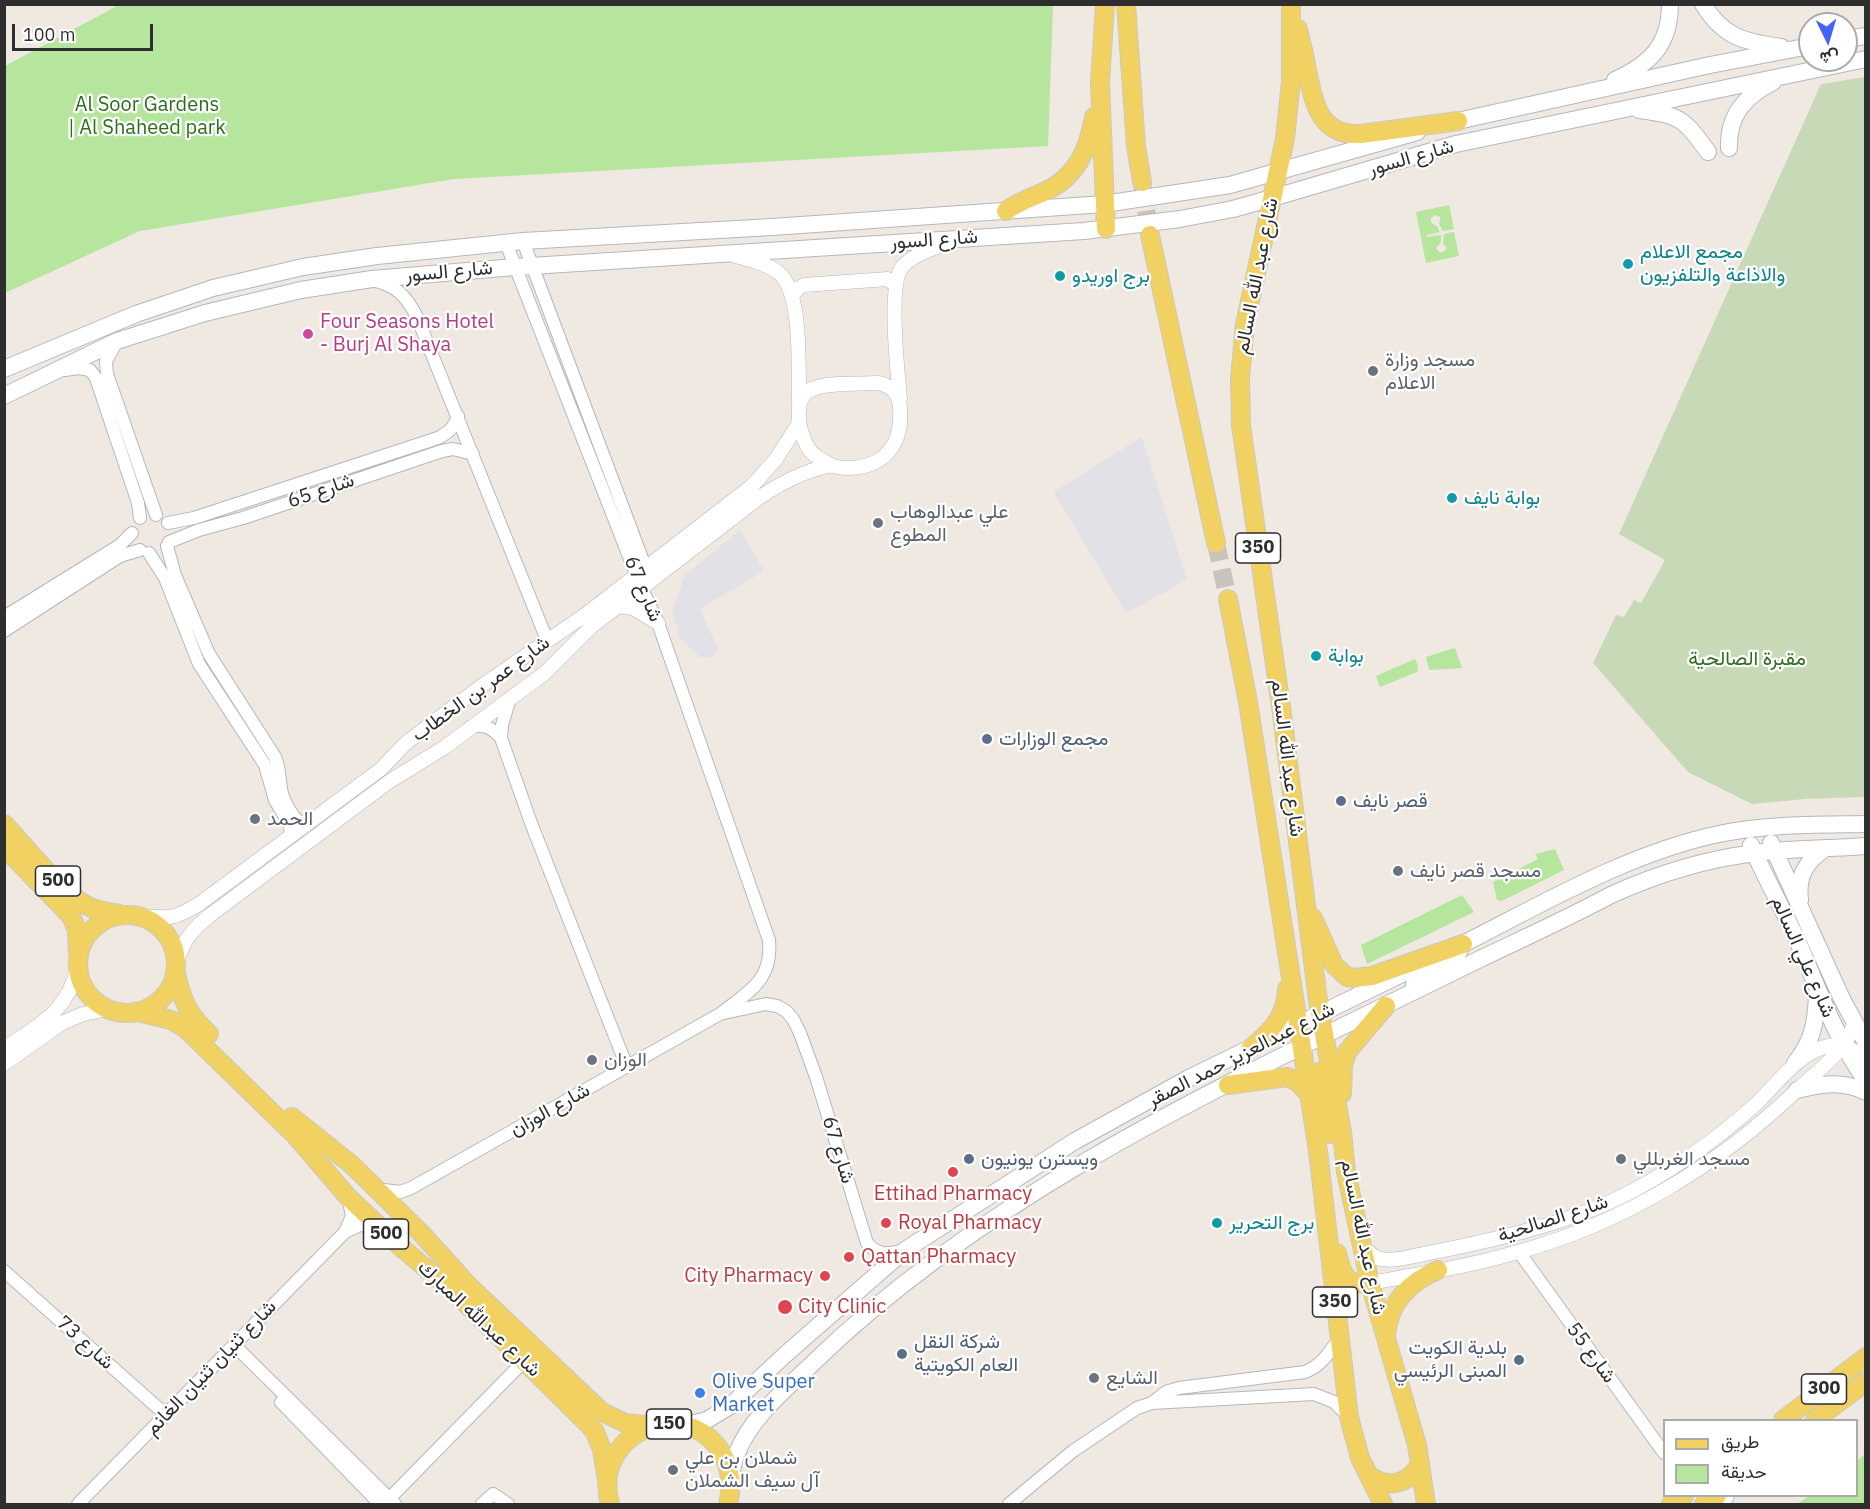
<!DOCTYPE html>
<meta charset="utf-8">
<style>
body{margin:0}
#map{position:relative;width:1870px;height:1509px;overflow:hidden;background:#efe9e1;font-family:"IBM Plex Sans",Vazirmatn,sans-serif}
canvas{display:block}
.frame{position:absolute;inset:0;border:6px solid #2e2e2e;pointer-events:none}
.legend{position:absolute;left:1663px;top:1419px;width:195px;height:78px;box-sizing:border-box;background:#fff;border:2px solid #ababab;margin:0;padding:8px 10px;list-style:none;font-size:18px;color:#2e2e2e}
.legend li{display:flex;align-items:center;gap:12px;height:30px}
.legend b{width:30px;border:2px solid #ababab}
.north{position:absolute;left:1798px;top:12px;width:60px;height:60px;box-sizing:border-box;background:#fff;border:2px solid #ababab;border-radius:50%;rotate:175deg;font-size:16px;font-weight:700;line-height:24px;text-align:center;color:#2e2e2e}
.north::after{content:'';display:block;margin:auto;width:21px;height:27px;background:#4264fb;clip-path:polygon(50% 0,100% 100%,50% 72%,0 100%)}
.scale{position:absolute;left:12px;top:24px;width:141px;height:27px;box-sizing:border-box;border:3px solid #2e2e2e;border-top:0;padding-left:8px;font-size:18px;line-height:21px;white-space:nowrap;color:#2e2e2e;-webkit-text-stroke:4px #fff;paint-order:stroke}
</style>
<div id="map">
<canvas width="1870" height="1509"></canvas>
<div class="frame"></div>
<ul class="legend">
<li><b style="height:8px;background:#f2d163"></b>طريق</li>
<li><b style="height:16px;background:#b6e59e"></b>حديقة</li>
</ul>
<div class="north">ش</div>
<div class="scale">100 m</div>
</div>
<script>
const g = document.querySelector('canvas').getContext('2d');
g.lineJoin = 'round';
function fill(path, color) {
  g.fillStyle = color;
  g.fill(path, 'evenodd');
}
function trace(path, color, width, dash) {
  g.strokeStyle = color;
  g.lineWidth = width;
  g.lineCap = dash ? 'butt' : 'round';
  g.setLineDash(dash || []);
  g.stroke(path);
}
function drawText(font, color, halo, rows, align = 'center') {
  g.font = font + ' "IBM Plex Sans",Vazirmatn,sans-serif';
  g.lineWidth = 4.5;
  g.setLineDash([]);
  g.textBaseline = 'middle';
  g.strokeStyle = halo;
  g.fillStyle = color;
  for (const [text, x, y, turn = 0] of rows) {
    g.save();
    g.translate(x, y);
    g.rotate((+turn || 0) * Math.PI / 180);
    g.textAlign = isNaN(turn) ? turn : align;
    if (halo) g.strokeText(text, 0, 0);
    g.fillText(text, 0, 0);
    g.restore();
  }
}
fill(new Path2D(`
 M1142 437 1187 580 1126 613 1054 492Z
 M740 530 764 571 700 609 718 649 711 658 700 657 680 638 672 612 685 575Z`), '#e3e1e8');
fill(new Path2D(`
 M119 5H1053L1048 146 454 179 140 231 5 293V66Z
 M1449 205 1454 229 1443 231 1439 224 1440 217 1435 215 1431 218V223L1437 226 1440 232 1427 235V237L1441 235V242L1436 248 1439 252H1443L1447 248 1443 243 1444 234 1454 232 1459 256 1426 263 1416 212Z
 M1455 648 1462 668 1429 670 1426 657Z
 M1415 659 1418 666 1417 672 1380 687 1376 676Z
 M1555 849 1564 870 1502 901 1497 900 1493 882 1538 859 1535 854Z
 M1462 895 1474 912 1367 964 1361 945Z
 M1865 1454V1504H1797L1809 1496H1856L1857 1461Z`), '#b6e59e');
fill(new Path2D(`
 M1865 77V797L1805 799 1752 804 1688 772 1593 663 1616 615 1624 617 1634 600 1641 603 1665 560 1619 534 1821 84Z`), '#c8d9b8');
trace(new Path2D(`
 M1142 184 1150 235
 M1216 543 1228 599`), '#c8c4bd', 18, [18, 9]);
const minor = new Path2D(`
 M523 241 649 577
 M376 281C398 287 406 296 417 317L547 640
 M117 341 106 361 107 374 156 515
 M65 370 78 368 90 370 96 378 138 503 140 518
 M168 523 194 518 438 438C449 432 454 428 458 416
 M169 542 199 530 243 518 442 451 453 449 473 454
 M167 546 175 575 209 654 275 757C283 775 276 789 289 809 294 818 297 822 308 824
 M149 553 165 578 199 664 265 765 275 800 290 826 291 836
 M4 617 120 545 132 533
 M4 631 120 556 140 550
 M470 727C485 724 491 727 501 738L531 823 627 1067
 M501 738 502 725 510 698
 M724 1013 766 1004 777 1006 786 1011 793 1019 800 1033 816 1077 867 1243C879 1257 888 1254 904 1250
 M376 1189 400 1192 411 1188 720 1014C748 992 773 981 769 940L658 623 641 587 506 243
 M345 1232 352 1216 348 1197
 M1519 1252 1664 1453
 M4 1271 166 1415
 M234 1345 395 1504
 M281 1402 380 1504
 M1152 1403 1166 1392 1179 1388 1305 1372C1321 1366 1330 1352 1339 1338
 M385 1503 525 1360
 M78 1504 345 1232 360 1225 378 1226
 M482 1504 493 1494 508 1504
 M1009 1504 1073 1451 1137 1408 1152 1403 1314 1394 1334 1402 1348 1416
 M1724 1504 1728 1496`);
const tertiary = new Path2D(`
 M733 255C749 260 767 263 780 274 803 295 798 374 799 404
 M793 295 797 289 804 285 888 279 895 285
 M900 399C898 374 887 282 903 266 914 254 933 249 948 242
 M617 606 633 608 658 623
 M139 916C169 918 173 920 199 904L381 769 406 743 427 727 483 685 585 615 753 485 776 459 799 423
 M177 962C184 939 191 931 209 916L390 781 445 747 545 673 591 627 760 497C781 483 802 472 827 466 834 465 842 469 849 468 886 467 903 443 900 407 899 394 891 385 878 383 860 384 828 382 812 389 791 398 799 432 808 448 813 456 823 461 831 465
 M4 1049C41 1023 66 1014 78 967
 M4 1064 62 1023 83 1014 108 1009
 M1362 1245C1375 1260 1381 1261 1399 1259 1460 1247 1521 1235 1580 1214 1624 1199 1665 1174 1703 1147 1721 1134 1739 1119 1756 1104 1786 1075 1822 1020 1866 1059
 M1370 1283C1420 1274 1470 1266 1518 1252 1623 1223 1717 1166 1795 1092 1817 1071 1845 1053 1854 1024`);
const secondary = new Path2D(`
 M1703 4C1723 37 1744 42 1781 47
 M1846 39 1866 36
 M1615 80C1650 64 1670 45 1670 4
 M1639 110C1681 115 1684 119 1708 152
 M1444 124 1710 65 1810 46
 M1729 148C1728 115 1745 96 1773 82
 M4 369 136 314 213 288 303 267 377 256 523 241 772 227 1104 204 1230 185 1417 132
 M4 396 117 341 205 313 301 290 372 279 515 267 1084 231 1180 219 1233 209 1272 198 1456 144 1866 59
 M1771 843 1842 999 1866 1043
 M1751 845C1766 880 1786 914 1801 949 1820 994 1837 1040 1866 1081
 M1800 900C1797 876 1806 861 1826 848
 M1451 950C1535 908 1627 853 1719 834 1766 824 1818 825 1866 824
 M1414 984 1418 973 1459 952
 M1795 1063C1813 1042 1816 1021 1817 994
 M1797 1090C1821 1084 1843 1080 1866 1092
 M683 1426 707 1420 730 1406 787 1353 905 1250 1075 1141 1189 1078 1414 968
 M731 1479C732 1471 733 1461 737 1453 751 1417 786 1389 813 1363 999 1182 1250 1073 1480 959 1524 938 1568 918 1611 895 1657 874 1705 859 1756 853 1792 848 1829 849 1866 846`);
const primary = new Path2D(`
 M1105 4 1100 83 1106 229
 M1126 4 1136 146 1142 182
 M1291 4V81L1285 139 1245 324 1240 379 1241 425 1282 714 1318 1001 1342 1132 1346 1172 1370 1283 1417 1445 1426 1504
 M1298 29C1301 42 1305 56 1307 70 1314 103 1319 136 1361 134L1458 121
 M1006 211C1018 202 1030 198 1044 192 1077 177 1088 150 1094 117
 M1150 235 1216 543
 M1228 599 1248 702 1318 1151 1349 1417 1360 1458 1383 1504
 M4 824C28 849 56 886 84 904 95 911 108 912 120 914
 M4 847 71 916 77 930 78 952
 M78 964a49 49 0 1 1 98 0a49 49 0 1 1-98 0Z
 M1313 918 1334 965 1347 977 1355 978 1372 976 1463 944
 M176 973C182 1001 188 1014 209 1034
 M138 1012 171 1020 185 1028 294 1134 348 1197 402 1248 457 1295 590 1426 595 1432 602 1450 607 1481
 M1250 1049C1270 1032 1286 1018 1287 989
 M1318 1072 1330 1134
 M1228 1085 1287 1077 1296 1081 1308 1093
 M1342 1094 1343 1066 1347 1052 1386 1006
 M292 1117 352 1165 421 1233 468 1285 602 1412 625 1423 655 1426
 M1337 1253C1342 1274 1346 1286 1370 1283
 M1386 1335C1389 1303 1409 1282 1438 1270
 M1783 1420 1866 1357
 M1815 1420 1866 1382
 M1369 1475C1388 1489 1408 1485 1420 1464
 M610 1504C590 1430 692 1391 725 1459 731 1474 732 1489 728 1504
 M1671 1504 1684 1496
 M1704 1504 1717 1496`);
trace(minor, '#b4b7c1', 14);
trace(tertiary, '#b4b7c1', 15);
trace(secondary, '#b4b7c1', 18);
trace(primary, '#c9c9c9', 20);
trace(minor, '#fff', 12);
trace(tertiary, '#fff', 14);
trace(secondary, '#fff', 16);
trace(primary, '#f2d163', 18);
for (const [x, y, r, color] of [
 [1628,264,6,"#0f9aa8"],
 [1060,276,6,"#0f9aa8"],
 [308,334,6,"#d1479c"],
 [1373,371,6,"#6b7280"],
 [1452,498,6,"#0f9aa8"],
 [878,523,6,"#6b7280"],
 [1316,656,6,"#0f9aa8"],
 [987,739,6,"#5c6f8a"],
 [1341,801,6,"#5c6f8a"],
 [255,819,6,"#6b7280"],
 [1398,871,6,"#6b7280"],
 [592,1060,6,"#6b7280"],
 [969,1159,6,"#5c6f8a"],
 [1621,1159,6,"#6b7280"],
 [953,1172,6,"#e0444e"],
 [886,1223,6,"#e0444e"],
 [1217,1223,6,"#0f9aa8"],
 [849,1257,6,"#e0444e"],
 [825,1276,6,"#e0444e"],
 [785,1307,8,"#e0444e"],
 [902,1354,6,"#5c6f8a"],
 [1519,1360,6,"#5c6f8a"],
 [1094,1378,6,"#6b7280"],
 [700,1393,6,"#3f7fe0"],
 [673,1470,6,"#6b7280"]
]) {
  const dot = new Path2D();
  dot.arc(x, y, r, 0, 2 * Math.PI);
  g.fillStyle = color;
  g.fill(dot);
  trace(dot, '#fff', 2);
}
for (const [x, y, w] of [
 [1258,548,45],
 [58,881,45],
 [386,1234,45],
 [1335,1302,45],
 [1824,1389,45],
 [669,1424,45]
]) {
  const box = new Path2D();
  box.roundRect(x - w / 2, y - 15, w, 30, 4.5);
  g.fillStyle = '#fff';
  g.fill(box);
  trace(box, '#2e2e2e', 1.5);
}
drawText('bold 18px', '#2e2e2e', null, [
 ["350",1258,548],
 ["500",58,881],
 ["500",386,1234],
 ["350",1335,1302],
 ["300",1824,1389],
 ["150",669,1424]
]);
drawText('20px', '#2c6e1b', '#fff', [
 ["Al Soor Gardens",147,105],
 ["| Al Shaheed park",147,128],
 ["مقبرة الصالحية",1747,659]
]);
drawText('20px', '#2e2e2e', '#fff', [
 ["شارع السور",1411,158,-16],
 ["شارع السور",934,240,-4],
 ["شارع السور",449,272,-5],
 ["شارع عبد الله السالم",1257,276,-79],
 ["شارع 65",321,491,-19],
 ["شارع 67",643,589,67],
 ["شارع عمر بن الخطاب",481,689,-36],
 ["شارع عبد الله السالم",1287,758,83],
 ["شارع علي السالم",1803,957,66],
 ["شارع عبدالعزيز حمد الصقر",1241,1055,-27],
 ["شارع الوزان",550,1110,-29],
 ["شارع 67",838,1150,73],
 ["شارع الصالحية",1553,1219,-18],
 ["شارع عبد الله السالم",1363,1237,78],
 ["شارع عبدالله المبارك",479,1319,43],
 ["شارع 73",85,1343,42],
 ["شارع 55",1591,1353,54],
 ["شارع ثنيان ثنيان الغانم",211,1368,-46]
]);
drawText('20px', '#0d838f', '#fff', [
 ["مجمع الاعلام",1640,252],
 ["والاذاعة والتلفزيون",1640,275],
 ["برج اوريدو",1072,276],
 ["بوابة نايف",1464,498],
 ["بوابة",1328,656],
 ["برج التحرير",1229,1223]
], 'left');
drawText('20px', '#b23c85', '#fff', [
 ["Four Seasons Hotel",320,322],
 ["- Burj Al Shaya",320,345]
], 'left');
drawText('20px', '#5b616d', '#fff', [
 ["مسجد وزارة",1385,360],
 ["الاعلام",1385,383],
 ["علي عبدالوهاب",890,512],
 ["المطوع",890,535],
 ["الحمد",267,819],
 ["مسجد قصر نايف",1410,871],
 ["الوزان",604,1060],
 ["مسجد الغربللي",1633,1159],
 ["الشايع",1106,1378],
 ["شملان بن علي",685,1458],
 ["آل سيف الشملان",685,1481]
], 'left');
drawText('20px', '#4e5e75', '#fff', [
 ["مجمع الوزارات",999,739],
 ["قصر نايف",1353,801],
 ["ويسترن يونيون",981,1159],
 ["شركة النقل",914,1342],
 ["العام الكويتية",914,1365],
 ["بلدية الكويت",1507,1348,"right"],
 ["المبنى الرئيسي",1507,1371,"right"]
], 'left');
drawText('20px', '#be3a42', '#fff', [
 ["Ettihad Pharmacy",953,1194,"center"],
 ["Royal Pharmacy",898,1223],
 ["Qattan Pharmacy",861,1257],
 ["City Pharmacy",813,1276,"right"],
 ["City Clinic",798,1307]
], 'left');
drawText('20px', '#366cbe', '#fff', [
 ["Olive Super",712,1382],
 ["Market",712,1405]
], 'left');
</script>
